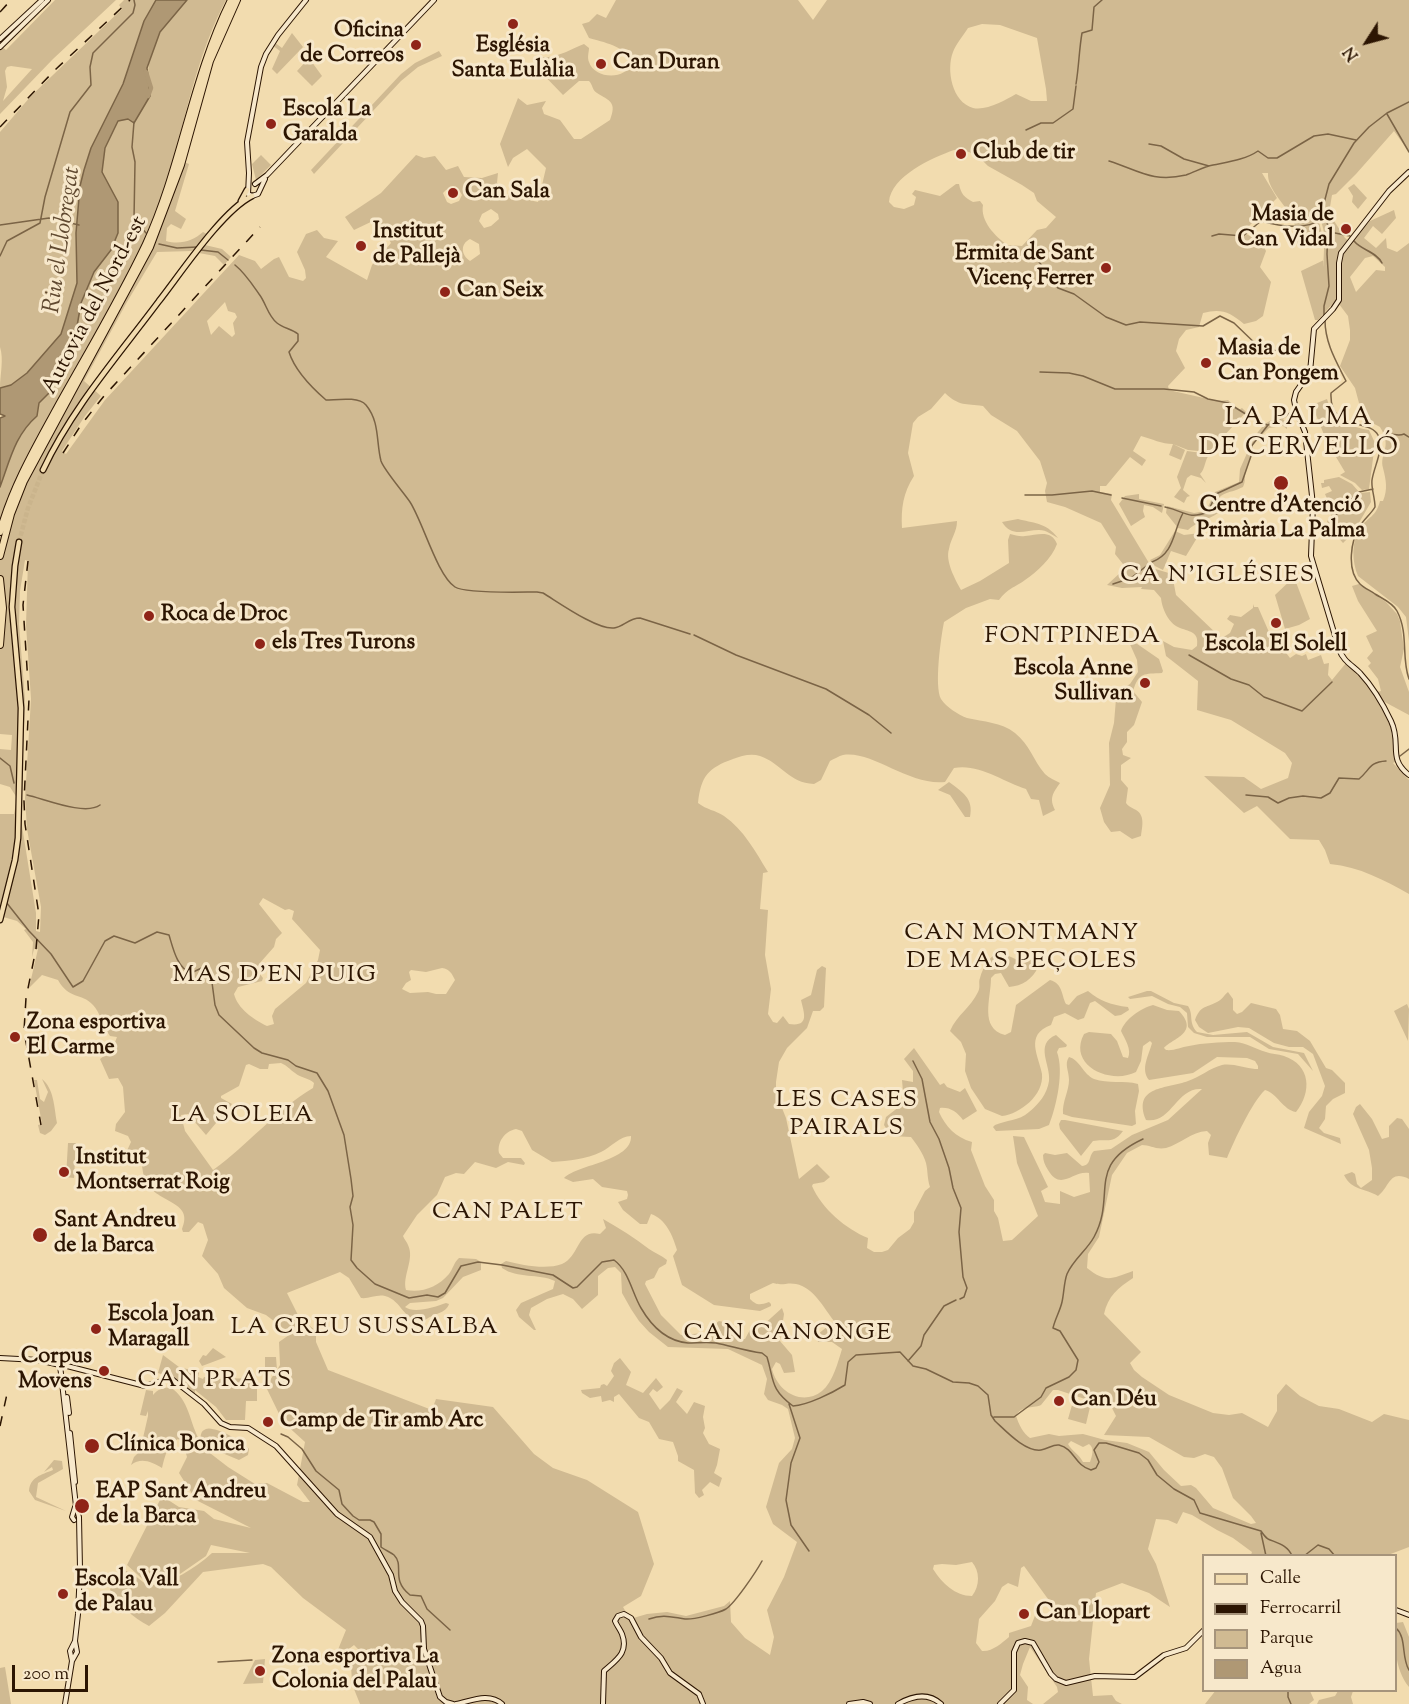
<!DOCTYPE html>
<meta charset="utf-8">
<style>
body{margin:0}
#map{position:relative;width:1409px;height:1704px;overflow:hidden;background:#f2dcaf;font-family:"Sorts Mill Goudy",serif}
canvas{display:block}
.legend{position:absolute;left:1202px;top:1554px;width:195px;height:138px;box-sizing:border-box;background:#f7e8cb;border:2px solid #a6947b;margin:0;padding:8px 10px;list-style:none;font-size:18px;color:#2c1502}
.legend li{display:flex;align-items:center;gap:12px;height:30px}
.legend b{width:30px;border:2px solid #a6947b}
.north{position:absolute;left:1337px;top:12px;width:60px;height:60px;-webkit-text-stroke:4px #f7e8cb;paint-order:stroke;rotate:234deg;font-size:16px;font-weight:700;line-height:24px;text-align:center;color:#2c1502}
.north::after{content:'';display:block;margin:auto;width:21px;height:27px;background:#2c1502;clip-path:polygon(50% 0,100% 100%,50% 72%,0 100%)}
.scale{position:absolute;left:12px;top:1665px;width:76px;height:27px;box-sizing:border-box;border:3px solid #2c1502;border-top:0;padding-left:8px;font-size:18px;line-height:21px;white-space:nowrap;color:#2c1502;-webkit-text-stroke:4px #f7e8cb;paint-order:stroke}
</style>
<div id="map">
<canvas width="1409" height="1704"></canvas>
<ul class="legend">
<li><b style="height:8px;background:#f2dcaf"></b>Calle</li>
<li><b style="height:8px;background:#2c1502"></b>Ferrocarril</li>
<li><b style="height:16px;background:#d0ba92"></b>Parque</li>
<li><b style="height:16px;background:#af9874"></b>Agua</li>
</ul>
<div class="north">N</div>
<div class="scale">200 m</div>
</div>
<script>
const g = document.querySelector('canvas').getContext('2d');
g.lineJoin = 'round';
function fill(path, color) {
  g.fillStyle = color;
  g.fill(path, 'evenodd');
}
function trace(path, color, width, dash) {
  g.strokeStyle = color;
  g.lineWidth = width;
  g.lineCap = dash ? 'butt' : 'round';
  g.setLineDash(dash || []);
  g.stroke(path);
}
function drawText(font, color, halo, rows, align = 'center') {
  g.font = font + ' "Sorts Mill Goudy",serif';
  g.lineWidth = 6;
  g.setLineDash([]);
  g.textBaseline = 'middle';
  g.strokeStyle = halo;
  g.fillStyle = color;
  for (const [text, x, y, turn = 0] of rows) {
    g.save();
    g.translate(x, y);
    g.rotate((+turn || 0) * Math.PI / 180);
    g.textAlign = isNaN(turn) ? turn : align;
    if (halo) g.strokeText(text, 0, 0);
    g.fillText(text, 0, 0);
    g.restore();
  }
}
fill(new Path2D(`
 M55 0H116L53 59 0 114V45L6 50ZM11 66 32 69 3 101 7 87 5 71 7 67Z
 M124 0H156L144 22 123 84 91 148 84 170 80 186 76 233 77 283 61 334 27 373 11 385 0 388C0 375 4 359 0 347V132L31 96 122 9 119 5Z
 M187 0H226C200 49 188 105 174 158L189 164 175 211 186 219 181 229 171 224 167 228 166 241C180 245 193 241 203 232L207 234 192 251 157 252 127 302 84 381 101 396 85 416 62 451 66 454 105 400 239 255 255 261 261 269 274 259 279 257 289 277 303 281 306 278 305 270 297 252 306 234 317 230 324 238 338 241 326 257 367 280 372 265 391 243 377 219 354 230 345 217 381 193 416 155 424 158 435 156 446 170 458 166 464 177 482 178 498 173 497 183 507 195 538 202 546 168 527 149 513 158 508 167 500 144 518 98 527 105 546 101 542 108 544 114 560 120 574 139H581L610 120C617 102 610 101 597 93 592 90 593 85 589 81H579L563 95 536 67 539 56C552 61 571 49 584 44L589 48C589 52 587 57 589 62 594 79 627 81 631 62 627 46 602 42 589 38L582 24 589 22 597 14 606 18 616 0H798L813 20 827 0H1409V152L1394 131 1356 174 1336 194 1332 195 1329 213 1345 238 1350 242 1370 221 1394 210 1396 218 1382 234 1373 226 1364 238 1376 248 1386 238 1387 248 1397 252 1409 243V641L1406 617 1398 607 1358 576C1352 562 1351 542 1360 528 1368 517 1376 517 1380 501H1383C1388 489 1386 480 1383 468 1379 453 1393 448 1380 427L1363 418 1355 388 1340 366 1350 340V330L1348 316 1336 300 1318 320H1315L1301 271 1324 260 1323 267C1324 260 1325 234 1323 228 1321 219 1318 215 1319 205L1317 214 1322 234 1308 239 1298 247C1296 237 1297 227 1292 218 1285 204 1267 189 1268 173H1262L1277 198 1243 232 1262 243 1266 251 1260 267 1271 282 1263 316 1256 321 1244 324C1230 312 1221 308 1203 313L1199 327 1186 330 1179 339 1176 351 1185 368 1168 386 1169 390 1173 391 1217 401 1228 400 1239 410 1242 408 1246 412 1209 452 1188 450 1173 444 1185 450 1181 460 1169 455 1173 444C1162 444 1152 439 1141 436L1133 451 1146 460 1142 466 1130 457 1106 486H1100V492L1112 494 1111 500 1152 568 1172 574 1176 595 1219 636 1222 638 1230 633 1234 624 1227 619 1230 615 1241 617 1253 608V604L1254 607H1258L1272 639 1280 645 1290 658 1296 654 1302 656 1306 654 1308 660 1321 655 1324 664 1329 663 1328 675 1332 680 1346 663 1370 688 1394 732 1395 762 1393 763 1409 780V894C1384 880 1360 867 1330 864L1325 850 1319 840 1290 839 1257 806 1244 813 1204 776 1244 777 1261 789 1288 778 1292 763 1285 753 1231 720 1197 710 1198 681 1166 656 1163 641 1174 647 1192 650 1197 646C1199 632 1191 632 1180 628 1169 624 1162 609 1161 598L1154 590 1141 589 1142 587 1122 588 1107 585 1122 571 1123 564 1115 554 1116 547 1101 523 1065 507 1047 502 1045 491 1047 483 1040 461 1017 431 991 415 983 406C965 403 960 407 945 393L931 409 918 417 913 423 908 453 914 476C903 493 901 508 902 528L957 521C957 532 951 538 949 549 945 561 955 579 961 590L980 581 1009 563 1008 540 1010 534C1015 535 1020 537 1025 536 1038 535 1051 529 1057 544 1052 558 1037 572 1025 580 1014 588 1008 588 999 600L990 599 966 608 944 622C941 637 934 686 941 699 946 707 959 715 967 718 984 722 1001 722 1015 733 1030 745 1033 760 1045 774 1049 778 1055 780 1060 783 1053 793 1049 798 1055 810L1043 816 1039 800 1031 799 1026 789C1004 782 978 763 954 768L945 782C909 786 872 750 843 755 839 756 834 759 830 761L821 780 814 784C789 783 781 763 760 756 751 753 741 756 733 759 708 768 701 776 698 803 707 810 715 810 724 816 744 830 755 851 768 872L763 873 760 909 768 910 765 955 771 989 768 1014 773 1022 777 1023 783 1016 789 1024C810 1027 804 1013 801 1000L811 995 817 970 822 966 826 968 824 1007 820 1011H813L807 1028 787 1048 779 1062 776 1082V1093L786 1118 799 1179 817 1164 830 1177 824 1182 813 1184 812 1186C822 1209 846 1229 868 1238L867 1248 874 1252H882L888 1250 898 1238 910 1229 914 1222V1212L925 1191 930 1187C927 1178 928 1171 926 1163 923 1153 917 1145 911 1137L891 1136 884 1125 886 1117 904 1103 902 1080 913 1082V1071L904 1059 914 1048 940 1085 944 1083 947 1087 960 1092 965 1088 977 1111 963 1120C957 1112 950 1107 940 1108L939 1112C946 1127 955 1137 972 1142L971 1150 985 1186 994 1200V1211L998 1218 1003 1241 1012 1240 1038 1216 1017 1163 1013 1136 1024 1137 1048 1187 1041 1191 1045 1202 1060 1204V1191L1074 1197 1090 1192 1089 1173C1073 1170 1061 1192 1048 1170 1045 1165 1043 1161 1043 1155L1045 1153 1055 1155 1067 1153 1082 1166C1092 1165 1088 1156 1094 1151L1111 1149 1132 1135 1168 1120 1202 1089C1176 1087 1172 1124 1146 1120 1132 1085 1168 1089 1188 1081 1200 1077 1210 1068 1222 1065 1232 1063 1245 1068 1255 1069H1258V1066L1255 1061 1247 1058 1217 1057 1193 1073 1149 1080C1140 1069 1149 1055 1152 1043L1150 1041 1143 1046 1141 1061 1136 1072C1111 1085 1067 1066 1084 1034L1089 1032 1111 1034 1117 1041 1123 1057 1128 1058C1132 1050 1125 1039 1121 1031 1125 1019 1141 1008 1153 1005L1167 1010 1179 1011C1200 1033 1173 1038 1164 1048L1166 1050C1174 1051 1181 1047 1189 1046 1203 1043 1220 1042 1235 1042 1247 1043 1255 1049 1266 1052 1271 1054 1278 1054 1284 1056 1311 1065 1312 1092 1296 1112 1283 1110 1277 1093 1265 1090 1252 1102 1234 1141 1227 1158L1209 1155 1208 1143 1211 1135 1207 1131C1191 1132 1180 1144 1166 1148 1156 1150 1150 1145 1142 1145L1127 1153 1112 1175 1099 1237 1088 1254 1087 1268C1106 1283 1111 1279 1133 1271V1278C1118 1288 1108 1296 1104 1314L1141 1352 1130 1363 1134 1370 1142 1377 1169 1395 1213 1413 1229 1415 1242 1413 1268 1427 1277 1411V1395L1286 1384 1300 1396 1319 1406 1339 1409 1372 1422 1384 1414 1409 1420V1547L1388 1555H1251L1252 1552 1233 1538 1217 1530 1192 1515 1183 1512 1177 1524 1168 1520 1156 1519 1148 1549 1156 1564 1170 1607 1149 1593 1122 1583 1096 1593 1089 1659 1093 1696 1112 1695 1116 1701 1122 1704H1043L1058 1692 1057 1687 1030 1647 1023 1664 1020 1675 1028 1687 1027 1700 1033 1704H360L352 1684 351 1664 363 1654 354 1645 341 1655 335 1657 346 1630 303 1598 271 1567 263 1564 203 1572 165 1613 149 1626C132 1617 120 1606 110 1590 120 1560 129 1571 148 1586 173 1582 193 1570 212 1553H250L211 1545 206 1556 180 1574 175 1571 165 1579 148 1584 127 1565 162 1496 179 1507 204 1511 214 1519 251 1528 196 1500 179 1473 187 1457 183 1443 178 1439C167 1445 165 1456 162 1468 152 1462 141 1457 131 1465L134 1457 140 1451 148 1416V1411L146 1416 140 1415 146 1390 153 1391V1395C158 1389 163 1388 170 1387 190 1400 189 1422 200 1441 201 1436 200 1431 206 1429 213 1425 245 1442 249 1449L248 1455 239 1460 203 1445 206 1450 228 1467 255 1484 267 1483 303 1502H310L297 1485 305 1442 283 1422 266 1387 274 1374 265 1373V1357H276L277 1370 280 1365 279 1342 289 1335 288 1332 266 1315 247 1308 224 1288 218 1274 202 1256 208 1240 203 1224 198 1222 189 1232H183L182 1229C194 1202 160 1203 148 1185 142 1178 143 1165 140 1157L117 1165 113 1164 114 1160 125 1155 131 1142 128 1136 115 1131 116 1124 125 1112 123 1087 118 1078 109 1079 100 1059 112 1050 117 1037 110 1036C103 1027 100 1012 93 1005 81 992 69 1000 58 980L42 975 29 988 38 949H34L32 957 33 942 24 930 26 929 17 921 0 916V814H14L17 798 10 787 0 784V749L11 750 12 735 0 734V487C9 461 16 435 37 416L39 403 51 391 75 338 81 303 94 272 111 250 118 202 102 172 105 148 118 121 128 119 150 96C145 75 149 52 160 33 166 21 178 10 187 0ZM982 24 1000 25 1037 38 1046 89 1047 101H1031L1016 94C1005 100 987 111 973 108 952 102 946 70 953 52 956 44 963 36 968 28ZM954 150 969 152 979 157 988 166 1022 185 1034 193 1037 201 1056 217 1046 228 1037 230 1022 246 1007 245C995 236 980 221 983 205L980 201 973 202C964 197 961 194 959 184H956L940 196 915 190 912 194 916 197 914 205 904 209 894 207 889 202C891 176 932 158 954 150ZM454 187 459 190 462 195 459 201 451 204 447 202 443 193 446 190ZM491 209 498 214 499 219 491 226 484 228 479 221 482 214ZM470 239 479 244 480 254 470 261C461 255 460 244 470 239ZM1373 256 1385 267V271L1376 270 1356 292 1350 277 1365 258ZM225 302 228 311 235 313 237 317 233 323 235 334 232 337 219 326 211 335 207 321ZM25 560 28 561 26 625 31 699 25 798 27 829 41 907 40 932 36 931V913L22 826 21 807 25 699 19 624 20 591ZM263 898 285 910 289 909 294 911 292 919 320 950 318 960 306 983 275 1009 272 1016 274 1024 267 1026C253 1019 238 1009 234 994L238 987 262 981 263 978 259 973V964L274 947 276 939 282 933 259 904ZM442 968C450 969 452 974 455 980L446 994H436L428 992 410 993 402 989 406 983 411 980 409 972 411 970 426 972ZM281 1063C288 1066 289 1069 295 1073 301 1078 309 1078 314 1083L313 1088C276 1110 248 1145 213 1170L185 1131 181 1115 188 1114 206 1135 232 1104 221 1098V1096L239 1086 246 1065 249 1064 260 1069H268L269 1064ZM516 1129 522 1131 532 1150 552 1162C569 1161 586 1159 601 1152 611 1147 620 1136 631 1136 632 1161 579 1164 564 1178L573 1182 593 1179 602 1187 627 1191 628 1195 627 1199 618 1202 623 1210 640 1224H647L651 1214C666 1219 673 1236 677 1250L673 1256 682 1285 714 1305 760 1311 771 1306V1304L769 1302C760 1305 757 1306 750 1299V1294L773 1283C783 1286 787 1282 796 1284 813 1287 824 1308 834 1321L817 1335 818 1342H832L842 1349C838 1362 833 1382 822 1391 802 1407 777 1391 772 1369L776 1362 780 1364 784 1373 795 1372 792 1355 780 1341 784 1314 782 1308 761 1327 751 1328 745 1339H739L733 1324 719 1321 714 1325 721 1332 718 1338 704 1333 681 1335 661 1315 645 1284 646 1281 654 1278 659 1268 666 1264 667 1260C661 1255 655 1253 649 1249 635 1238 619 1228 603 1219L606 1228 600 1234C577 1228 580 1256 562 1264 546 1270 522 1265 506 1261L501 1264 502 1268C518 1279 538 1273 555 1281L553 1289 521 1303 516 1310 519 1317 534 1330H536L529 1315 531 1308 547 1299 563 1294 573 1299 582 1309 598 1295V1276L608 1268 615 1267 621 1273 622 1293 631 1309 639 1321 649 1332 668 1347 728 1349 762 1365 767 1379 764 1394 768 1400 782 1405 788 1409 795 1438 792 1449 779 1463 766 1507 773 1524 797 1542 784 1577 767 1610 774 1637 770 1655 745 1638 731 1622 730 1601 724 1606 686 1616 667 1612 647 1614 630 1619 623 1607 641 1596 654 1564 638 1512 587 1480 553 1468 534 1454 493 1407 436 1399 432 1410 328 1370 316 1342V1331L299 1317 287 1293 340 1272 349 1278 361 1298C369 1299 377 1294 385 1296 403 1301 401 1320 424 1321 433 1313 446 1314 449 1304L446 1303C435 1307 414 1314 405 1307L410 1303 436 1301 443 1298 463 1277 481 1270V1262L476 1259 459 1258C454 1262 453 1269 449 1274 438 1287 422 1293 406 1290 402 1276 415 1259 408 1245 407 1242 404 1239 403 1236L417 1215 437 1195 445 1177 456 1173 464 1174 475 1162 496 1168 508 1162 524 1165 525 1163 521 1158H503L499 1153C497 1142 505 1131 516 1129ZM1053 1390H1058L1112 1408 1116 1416 1104 1435 1149 1437 1184 1457 1194 1458 1205 1454 1214 1457 1222 1468 1233 1498 1251 1516 1256 1523 1251 1524 1213 1508 1196 1488 1191 1485 1181 1486 1164 1470 1149 1452 1127 1443 1105 1440 1083 1434 1059 1436 1049 1434 1030 1438C1023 1433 1019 1425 1016 1416 1021 1405 1032 1409 1041 1405ZM1071 1441 1083 1447 1089 1444C1095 1448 1092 1456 1090 1462H1083C1079 1454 1072 1451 1068 1444ZM972 1562C980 1571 980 1586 972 1596 955 1596 942 1583 933 1569L934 1565 942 1564 956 1565ZM1024 1566 1048 1599 1066 1613 1069 1618C1056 1627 1048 1615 1037 1608L1034 1610 1036 1613 1031 1626 1009 1633V1637C1002 1643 992 1652 982 1651L976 1643 979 1619 995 1601 1002 1587 1008 1583 1018 1587 1021 1568Z
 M292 33 303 47 277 74 272 69 280 51 272 45 274 42 282 48Z
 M439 51 442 56 418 67 401 81 314 174 311 170 401 74 415 63Z
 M309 58 322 76 312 86 297 71Z
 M261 155 271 165 256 180 252 164Z
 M1354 184 1367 198 1358 209 1352 202 1353 196 1348 188Z
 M205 245 222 249 231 257 224 265 215 256 199 253Z
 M1327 399C1333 420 1348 426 1369 430L1375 443 1369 489 1362 490 1355 483 1340 475 1345 472 1336 457H1333L1312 405Z
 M1291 412V414L1283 419 1287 425V429L1283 426 1269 428 1253 444V450H1248C1250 442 1262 425 1268 422 1276 417 1284 418 1291 412Z
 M1187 451 1210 454C1204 460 1206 468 1200 474L1206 483 1201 478 1191 475 1187 478 1183 490 1190 496 1187 497 1184 503 1174 497 1181 488 1177 477Z
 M1248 451H1252C1253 458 1247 463 1246 471 1244 477 1246 481 1243 487 1227 495 1219 490 1213 510L1218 513C1208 520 1196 522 1188 530L1178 528 1166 513 1167 506 1194 513 1206 511 1215 492 1239 482 1240 469Z
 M1339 477 1352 484 1360 493 1370 492 1371 502 1353 533 1343 543 1335 534 1343 527 1340 524 1334 530 1332 527 1330 528 1327 521 1332 518 1329 510 1330 508 1326 505 1329 503 1325 494 1332 491 1329 486 1322 488 1321 483H1324V480Z
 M1139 494V499L1164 504 1162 513 1153 507 1144 505 1143 511 1145 517 1131 526 1119 504 1125 496Z
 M1018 519C1032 523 1046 522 1058 538 1052 535 1047 530 1039 530 1025 530 1012 538 1002 522Z
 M1175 531 1184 535 1200 533 1186 556 1171 551 1163 570 1155 566 1150 560 1160 555Z
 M1294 577 1310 619 1299 625 1285 629 1275 595Z
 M1359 584 1386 602 1397 614 1400 621 1404 649 1400 667 1409 692V715L1381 700 1377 692 1381 691 1378 679 1368 666 1371 663 1367 658 1373 651 1366 636 1377 631 1358 601 1352 586Z
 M1130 639 1159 659 1163 671 1162 673C1144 674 1139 672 1133 691L1142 702 1134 725 1127 732V742L1122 749 1123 755 1131 758 1121 765V780L1128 788 1126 803C1128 806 1131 807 1134 809 1146 814 1142 827 1141 836L1132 839 1120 831 1111 832 1104 822 1100 808 1110 785 1109 743 1114 723 1116 699 1118 691 1130 684 1138 672 1137 660 1129 642Z
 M949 782C962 792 974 798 970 817H965L950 795 938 790Z
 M1000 952 1024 963 1035 958 1038 967C1033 979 1022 986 1009 987L1001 973 995 974 991 978C991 999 979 1028 1005 1035L1011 1032 1016 1005 1050 980C1063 984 1061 994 1066 1004L1069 1005 1077 996 1088 991C1100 1001 1111 1005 1128 1007L1129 1010 1121 1015 1115 1016 1095 1001 1090 1003 1084 1018 1078 1020 1065 1013 1054 1017 1051 1025C1024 1035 1039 1056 1042 1074 1044 1095 1020 1114 1002 1116L985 1109 971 1088 965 1071 966 1054 961 1042 950 1031C957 1015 971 1007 978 992 981 986 978 983 980 978 983 967 990 955 1000 952Z
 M1147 991H1151L1174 1003 1188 1006C1194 1015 1188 1022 1197 1032L1213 1035 1247 1032 1273 1047 1304 1053 1313 1071 1298 1054 1269 1049 1250 1037H1207L1194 1033 1188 1027 1187 1013 1180 1007 1168 1004 1152 996 1130 999 1128 997Z
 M1228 992 1233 999V1010L1237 1014 1242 1012 1251 1003 1276 1009 1280 1015 1283 1029 1297 1031 1310 1041 1326 1068 1332 1070 1345 1083V1093L1333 1099 1326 1106 1325 1119 1319 1128 1324 1133 1340 1138 1341 1144 1304 1128 1309 1112 1322 1096 1325 1086 1313 1054 1303 1047H1289L1274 1043 1249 1028 1238 1027 1208 1033 1199 1027 1195 1020C1200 1006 1205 1008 1217 1002 1222 1000 1224 995 1228 992Z
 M1407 1004 1409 1009 1408 1041 1394 1011Z
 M1056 1035 1067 1045 1066 1047 1059 1048 1057 1052C1064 1071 1057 1105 1049 1125L1039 1129 996 1131 993 1127 995 1125C1006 1120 1019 1121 1029 1112 1039 1104 1047 1094 1049 1081 1051 1065 1034 1044 1056 1035Z
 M1069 1057C1080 1060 1083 1074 1094 1079 1108 1084 1124 1080 1138 1084L1139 1091 1135 1111 1136 1124 1132 1126 1072 1117 1063 1114C1062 1102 1069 1091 1069 1080 1069 1071 1064 1064 1069 1057Z
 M42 1079C54 1089 54 1106 57 1123L51 1131 45 1135 40 1133 38 1125 42 1124 34 1080H37L40 1099 44 1102 48 1092Z
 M1360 1104 1372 1119 1382 1139 1389 1137V1126L1397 1118 1402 1119 1409 1129V1179C1389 1169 1390 1187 1378 1196 1365 1188 1352 1191 1344 1175L1352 1172 1355 1174 1357 1184 1361 1188 1372 1180V1168L1369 1150 1353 1114 1356 1107Z
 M1061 1120H1065L1123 1131C1113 1145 1106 1138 1093 1141L1081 1156 1060 1129 1059 1124Z
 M68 1143H76L74 1178 66 1177Z
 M213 1348 226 1357 202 1366 199 1361 203 1355 206 1356Z
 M163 1355 179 1367 199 1372 198 1377 203 1379 204 1377 221 1379 224 1378 257 1379V1401H246L245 1420H226L216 1407 195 1390V1394L176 1379 158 1373Z
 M620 1358 631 1372 626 1385 643 1393 656 1378 663 1387 657 1392 653 1389 649 1394 660 1410 670 1400 677 1388 683 1391 676 1402 687 1414 694 1402 705 1406 703 1417 705 1428 703 1433 709 1444 720 1449 717 1465 714 1473 722 1478 719 1487 710 1482 702 1490 704 1495 699 1498 695 1493 694 1470 678 1461V1456L673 1442 659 1439 649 1422 639 1418 619 1394 614 1397V1402L610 1400 602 1402 601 1396 590 1398 582 1393 581 1390 600 1388 601 1385 604 1384 607 1386 614 1376 611 1371 614 1363Z
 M1076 1403 1090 1407 1086 1424 1068 1419 1072 1405Z
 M54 1460 62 1461 63 1469 38 1483 36 1497 66 1511 35 1500 29 1491C30 1477 41 1475 53 1470L52 1467 44 1472Z
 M1403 1622 1409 1637V1687C1394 1668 1395 1645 1396 1623Z
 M265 1659 263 1683 243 1684 255 1660Z
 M5 1667 11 1704H0V1668Z
 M1216 1690 1310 1691 1314 1700 1309 1704H1205Z
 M1338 1691H1353L1351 1697 1353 1704H1317L1319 1700 1335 1696Z`), '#d0ba92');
const water = new Path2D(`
 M156 0H187L160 32 147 68 150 96 134 123 128 119 118 121 105 148 102 172 118 202V233L111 250 94 272 81 303 75 338 51 391 39 403 37 416C15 435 10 460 0 487V418L5 416 0 414V388L11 385 27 373 61 334 77 283 76 233 80 186 84 170 91 148 123 84 144 21Z`);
fill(water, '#af9874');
trace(water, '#7b6446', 1.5);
trace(new Path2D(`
 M1076 84C1079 66 1079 50 1082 33L1092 30 1094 7 1102 0
 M1387 114 1409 152
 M134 122 132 147 135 162 134 219 146 233
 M1026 130 1041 123H1053L1073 109 1076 86
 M1149 144 1161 146 1184 159 1209 166
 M1109 161C1138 170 1152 183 1186 175 1195 172 1203 167 1213 165 1227 162 1245 160 1258 151L1268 158H1277L1314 136 1328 134 1356 140
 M0 225 49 218 79 225
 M1330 232 1350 236
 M1212 236 1219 234 1243 236 1261 221C1282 227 1307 230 1324 218
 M1354 241C1361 250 1377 252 1382 263
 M159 244 177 248 197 247
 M201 250 218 252 228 260
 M0 256 7 241 40 223 45 197 70 112 91 85 90 67 93 53 133 13 135 5 134 0
 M1037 259 1058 288 1074 294 1106 317 1126 325 1140 322 1203 326 1220 316 1234 323 1261 349 1290 352
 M235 265C245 273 252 284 259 294 266 303 268 316 277 323 283 328 292 329 298 334V341L289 352C295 371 311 387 326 400 336 400 358 396 366 405 380 422 376 442 381 461 384 470 404 493 410 502 423 522 437 575 455 587 466 594 521 592 537 592L543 593C558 602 597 630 614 628 623 627 629 618 640 618L690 634
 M1324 316V306L1329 286 1327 254 1328 226 1323 207 1329 184 1354 143 1369 127 1387 113 1409 102
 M1325 320C1325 343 1336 361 1346 381L1331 393C1329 432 1369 418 1378 435 1385 448 1374 466 1372 480 1371 488 1375 498 1375 507 1371 514 1364 519 1360 526 1351 540 1346 570 1360 584 1364 588 1371 591 1375 594 1383 599 1393 603 1397 611 1409 634 1401 657 1409 679
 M1040 372 1069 373 1083 376 1115 389H1164L1194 392 1208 399 1228 403 1260 423 1268 425
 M1383 435C1391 432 1397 437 1404 434L1409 437
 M1250 448 1268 425 1292 412
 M1025 495H1052L1092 491 1111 495
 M1122 498 1161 506
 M1165 507C1185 511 1187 520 1208 512L1216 494 1242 482 1251 456 1249 452
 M1332 521 1341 508 1359 492 1373 489
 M1152 562C1175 553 1173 531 1183 513
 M1113 584 1131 578 1149 564
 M694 635 736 655 826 689 869 715 891 733
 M1189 655 1231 679 1249 685 1264 697 1302 711 1332 682
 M1400 756 1409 749
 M0 758 10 766 14 783
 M27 795C45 799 85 816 100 805
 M1246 795 1268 797 1278 803 1289 798 1303 796 1321 798 1330 793 1339 778 1359 779C1370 770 1369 762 1386 761
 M6 902 29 931 51 954 73 987 83 981 105 941 114 936 135 943 157 932 169 935C173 948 177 968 191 973L206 966 211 975 215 1005 219 1015 254 1048 262 1053 288 1060 296 1066 317 1073 328 1091 344 1135 351 1179 353 1196 350 1207 353 1225 351 1260 357 1268 375 1284 409 1298 427 1295 438 1297 445 1293 461 1266 478 1262 502 1265 553 1275 573 1288 577 1287 602 1262 614 1260C629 1271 632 1293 641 1308 652 1327 666 1341 688 1343 697 1343 707 1342 716 1343 731 1346 746 1351 762 1353L767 1357C774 1380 770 1389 793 1406 808 1405 832 1393 845 1385L848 1362 856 1355 900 1352 913 1366 926 1369 953 1382 969 1383 978 1386 988 1395 991 1415 995 1421C1006 1431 1025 1452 1041 1450 1048 1449 1053 1444 1059 1445 1075 1449 1074 1465 1091 1470L1096 1468 1099 1462 1094 1450 1099 1443H1106L1139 1453 1148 1460 1157 1475 1174 1489 1194 1500 1200 1513 1261 1531C1263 1534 1265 1537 1268 1539 1277 1543 1288 1545 1292 1556
 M913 1061 922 1079 930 1122 939 1139 949 1168 953 1188 961 1208 959 1232 963 1277 967 1288 964 1297 960 1299
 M908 1361 921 1346 924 1335 944 1306 956 1300
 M789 1404 800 1438 791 1463 786 1500 791 1525 809 1551
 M994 1417H1014L1041 1397 1046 1388 1069 1377 1076 1370 1078 1360 1060 1331 1053 1328C1055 1319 1060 1311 1062 1302 1064 1293 1064 1282 1067 1274 1073 1260 1087 1250 1094 1237 1117 1195 1085 1166 1143 1139
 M281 1434 288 1437 302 1449 316 1471 339 1490 342 1504 353 1516 359 1520H370L374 1522 381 1534V1547C385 1550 390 1552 394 1555 405 1566 390 1579 410 1595L421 1596 427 1609 450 1630
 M1261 1533 1266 1556
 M1304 1556 1318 1545 1329 1549 1335 1556
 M649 1619C663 1614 671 1617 685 1619 693 1620 719 1613 726 1609 735 1603 756 1572 762 1561
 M1396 1628C1407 1638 1401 1657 1409 1670
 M218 1662 252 1660
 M1288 1690V1697L1291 1704`), '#7b6446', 1.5);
trace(new Path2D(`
 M146 72 151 88 148 96`), '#af9874', 4.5);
trace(new Path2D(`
 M19 542 28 508 43 470`), '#cab48c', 4.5, [4.5, 2]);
const secondary = new Path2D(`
 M0 39 42 0
 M0 47 48 0
 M1409 172 1389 191 1341 253 1339 263V300L1333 309 1314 329 1310 372 1296 392 1294 400 1296 410 1305 432 1313 505 1311 556 1339 649C1343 661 1352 665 1360 673 1373 687 1383 704 1391 721 1402 744 1387 758 1409 775
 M265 179 258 194 252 196 248 194 249 173 247 142 261 67 266 54 278 35 306 0
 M255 184 267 175 434 0
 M0 1358 38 1360 60 1365 64 1363 67 1366 145 1386 168 1379 173 1380 204 1404 221 1423 230 1427 248 1428 276 1446 337 1514 370 1537 391 1575 395 1591 402 1602 421 1621 423 1626 424 1649 440 1697 446 1702 453 1704
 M60 1365 76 1506 79 1517 80 1569 78 1614 75 1641 70 1651 72 1661
 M67 1397 69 1413
 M70 1433 75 1482
 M74 1520 72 1517 75 1507
 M1396 1610 1409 1615
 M65 1704 72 1661 77 1652 75 1641
 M456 1704C471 1701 489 1692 502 1704
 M603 1704 604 1671C616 1660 629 1653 622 1634 620 1629 617 1626 615 1621L618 1616 624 1614 631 1618 641 1637 661 1658 670 1673 699 1694 703 1704
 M849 1704 863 1702 870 1704
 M898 1704C912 1696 928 1692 941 1704
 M1000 1704 1014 1690V1652L1018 1643 1025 1641 1033 1643 1051 1674 1056 1679 1066 1683 1095 1676 1135 1677 1164 1655 1186 1648 1204 1630`);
const primary = new Path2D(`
 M241 201 247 190
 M43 470C72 408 118 356 159 301 181 273 222 211 252 196
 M0 920 15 860 18 838 21 708 12 607 15 566 19 542`);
const highway = new Path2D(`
 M0 532C12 488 35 448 57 408 87 354 119 301 146 244 182 166 192 78 231 0
 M0 556 11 514 24 481 150 247 181 165 210 61 237 0
 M0 579 3 608 0 645`);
trace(secondary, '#2c1502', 6);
trace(primary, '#2c1502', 7);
trace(highway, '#2c1502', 8);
trace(secondary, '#f7e8cb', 4);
trace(primary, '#f2dcaf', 4.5);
trace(highway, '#f2dcaf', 6);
trace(new Path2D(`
 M0 12 11 0
 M0 127 56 69 130 0
 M63 453 81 425 104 396 260 227
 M28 561 23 605 29 699 24 801 25 824 39 915 36 949 26 998 24 1031 41 1125
 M0 1426 7 1394`), '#2c1502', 1.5, [10, 10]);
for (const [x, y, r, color] of [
 [513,24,6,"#8f2418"],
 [416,45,6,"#8f2418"],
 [601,64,6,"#8f2418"],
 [271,124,6,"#8f2418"],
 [961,154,6,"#8f2418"],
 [453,193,6,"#8f2418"],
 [1346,229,6,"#8f2418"],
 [361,246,6,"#8f2418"],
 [1106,268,6,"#8f2418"],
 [445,292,6,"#8f2418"],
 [1206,363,6,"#8f2418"],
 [1281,483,8,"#8f2418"],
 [149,616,6,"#8f2418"],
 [1276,623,6,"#8f2418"],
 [260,644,6,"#8f2418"],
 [1145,683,6,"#8f2418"],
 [15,1037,6,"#8f2418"],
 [64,1172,6,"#8f2418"],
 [40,1235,8,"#8f2418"],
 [96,1329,6,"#8f2418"],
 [104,1371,6,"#8f2418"],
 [1059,1401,6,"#8f2418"],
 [268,1422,6,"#8f2418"],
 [92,1446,8,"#8f2418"],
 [82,1506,8,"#8f2418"],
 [63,1594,6,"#8f2418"],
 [1024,1614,6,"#8f2418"],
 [260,1671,6,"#8f2418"]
]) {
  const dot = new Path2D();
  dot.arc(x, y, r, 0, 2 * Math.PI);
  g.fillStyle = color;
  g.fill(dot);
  trace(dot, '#f7e8cb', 2);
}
drawText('bold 22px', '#2c1502', '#f7e8cb', [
 ["Oficina",404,32,"right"],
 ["de Correos",404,57,"right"],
 ["Església",513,47,"center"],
 ["Santa Eulàlia",513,72,"center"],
 ["Can Duran",613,64],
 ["Escola La",283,111],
 ["Garalda",283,136],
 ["Club de tir",973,154],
 ["Can Sala",465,193],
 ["Masia de",1334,216,"right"],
 ["Can Vidal",1334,241,"right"],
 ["Institut",373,233],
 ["de Pallejà",373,258],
 ["Ermita de Sant",1094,255,"right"],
 ["Vicenç Ferrer",1094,280,"right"],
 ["Can Seix",457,292],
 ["Masia de",1218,350],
 ["Can Pongem",1218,375],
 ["Centre d'Atenció",1281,507,"center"],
 ["Primària La Palma",1281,532,"center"],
 ["Roca de Droc",161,616],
 ["els Tres Turons",272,644],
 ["Escola El Solell",1276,646,"center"],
 ["Escola Anne",1133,670,"right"],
 ["Sullivan",1133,695,"right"],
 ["Zona esportiva",27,1024],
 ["El Carme",27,1049],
 ["Institut",76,1159],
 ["Montserrat Roig",76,1184],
 ["Sant Andreu",54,1222],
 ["de la Barca",54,1247],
 ["Escola Joan",108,1316],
 ["Maragall",108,1341],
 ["Corpus",92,1358,"right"],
 ["Movens",92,1383,"right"],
 ["Can Déu",1071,1401],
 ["Camp de Tir amb Arc",280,1422],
 ["Clínica Bonica",106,1446],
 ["EAP Sant Andreu",96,1493],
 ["de la Barca",96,1518],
 ["Escola Vall",75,1581],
 ["de Palau",75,1606],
 ["Can Llopart",1036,1614],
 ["Zona esportiva La",272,1658],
 ["Colonia del Palau",272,1683]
], 'left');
drawText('22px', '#2c1502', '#f7e8cb', [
 ["Autovia del Nord-est",96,306,-62]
]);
drawText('italic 24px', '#604930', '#f7e8cb', [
 ["Riu el Llobregat",64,240,-82]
]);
g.letterSpacing = '1.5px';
drawText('24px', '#2c1502', '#f7e8cb', [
 ["CA N'IGLÉSIES",1218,577],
 ["FONTPINEDA",1073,638],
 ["CAN MONTMANY",1022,935],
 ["DE MAS PEÇOLES",1022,963],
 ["MAS D'EN PUIG",275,977],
 ["LES CASES",847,1102],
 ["PAIRALS",847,1130],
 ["LA SOLEIA",243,1117],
 ["CAN PALET",508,1214],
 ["LA CREU SUSSALBA",365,1329],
 ["CAN CANONGE",788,1335],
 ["CAN PRATS",215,1382]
]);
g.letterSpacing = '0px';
g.letterSpacing = '1.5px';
drawText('26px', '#2c1502', '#f7e8cb', [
 ["LA PALMA",1299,420],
 ["DE CERVELLÓ",1299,450]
]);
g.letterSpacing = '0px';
</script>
